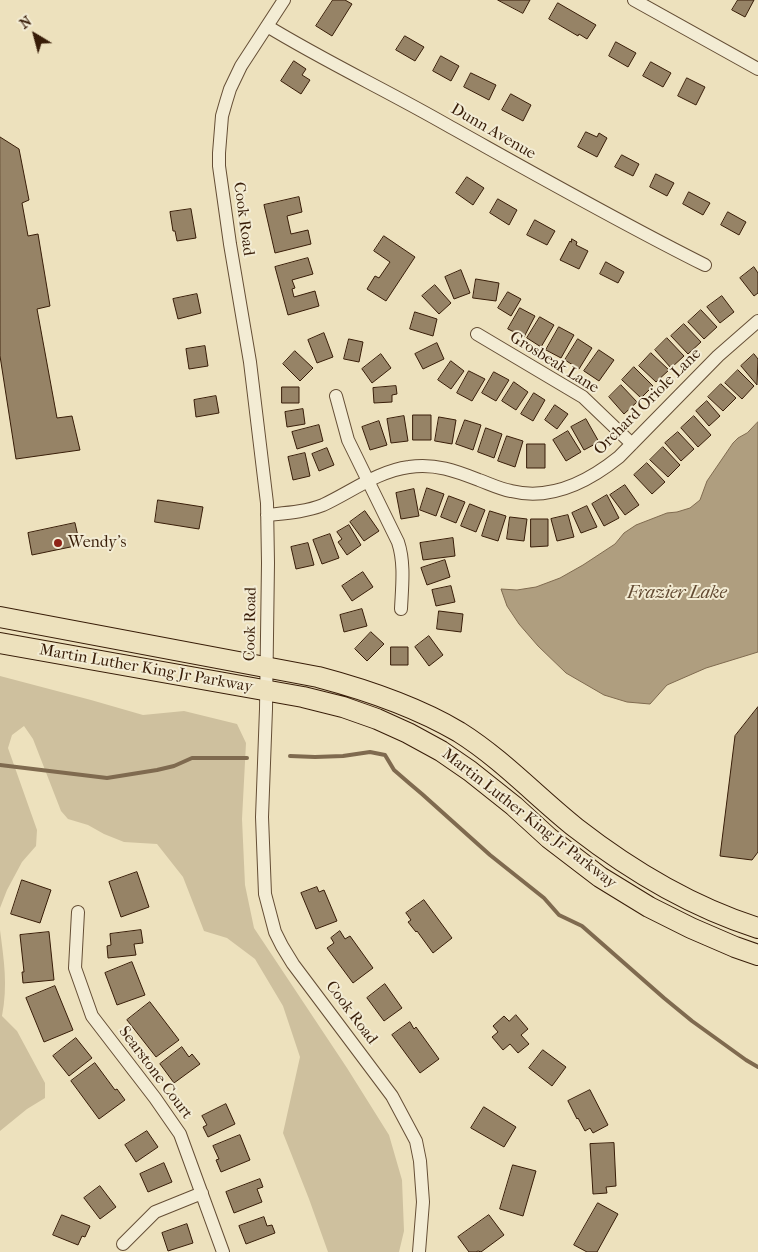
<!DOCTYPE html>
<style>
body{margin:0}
#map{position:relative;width:758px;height:1252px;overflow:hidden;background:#ede1bd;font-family:"IM FELL French Canon",serif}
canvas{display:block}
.north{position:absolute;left:10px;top:10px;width:50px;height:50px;-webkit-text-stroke:4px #f3ecd4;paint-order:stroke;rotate:323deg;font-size:14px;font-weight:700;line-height:20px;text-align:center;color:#381d08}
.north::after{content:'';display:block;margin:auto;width:18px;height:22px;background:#381d08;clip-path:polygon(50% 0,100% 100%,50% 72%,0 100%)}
</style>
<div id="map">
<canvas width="758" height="1252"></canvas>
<div class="north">N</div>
</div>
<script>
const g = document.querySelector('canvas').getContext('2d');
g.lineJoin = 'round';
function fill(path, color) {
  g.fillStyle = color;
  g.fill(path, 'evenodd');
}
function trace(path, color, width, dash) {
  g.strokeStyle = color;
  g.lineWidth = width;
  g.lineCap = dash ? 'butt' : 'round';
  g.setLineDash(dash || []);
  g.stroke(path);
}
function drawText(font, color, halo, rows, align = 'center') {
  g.font = font + ' "IM FELL French Canon",serif';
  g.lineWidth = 4;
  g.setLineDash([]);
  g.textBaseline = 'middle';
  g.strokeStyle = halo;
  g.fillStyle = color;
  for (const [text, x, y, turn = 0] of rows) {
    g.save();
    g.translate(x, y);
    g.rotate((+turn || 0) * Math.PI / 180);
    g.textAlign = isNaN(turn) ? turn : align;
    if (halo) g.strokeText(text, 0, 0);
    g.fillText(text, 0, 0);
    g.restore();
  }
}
fill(new Path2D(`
 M0 676 91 700 143 715 184 711 237 724 246 743 242 819 245 885 254 928 347 1068 389 1135 402 1180 404 1231 399 1252H328L309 1199 283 1133 300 1057 283 1006 255 959 227 938 204 931 183 877 157 844 124 842 104 834 88 825 68 819 61 811 33 739 24 726 12 735 8 748 37 830 36 846 22 862 7 890 0 908Z
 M0 930C4 961 8 985 2 1016L17 1031 45 1083V1098L27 1109 0 1131Z`), '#cec09e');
const water = new Path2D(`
 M758 422V652L706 668 667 685 650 704 627 702 604 695 566 673 538 646 519 624 507 606 501 589 517 590 536 587 560 578 583 565 615 544 624 533 636 525 667 513 677 512 690 508 700 500 707 481 733 443 738 438 747 433Z`);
fill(water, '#af9e7f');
trace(water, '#7f6a4f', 1);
trace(new Path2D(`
 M290 756 315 757 343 756 370 752 385 755 394 770 409 783 422 794 490 855 544 898 559 915 582 926 664 998 692 1021 746 1060 758 1067
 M0 765 107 778 157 770 174 766 192 758H247`), '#7f6a4f', 4);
const building = new Path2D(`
 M333 0H345L352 4 332 36 316 26Z
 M498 0H530L523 13Z
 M738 0H754L745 17 732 10Z
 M558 3 596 25 587 39 579 34 578 36 549 19Z
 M405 36 424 47 415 61 396 50Z
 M616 42 636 53 628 67 609 56Z
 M441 56 459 66 451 81 433 71Z
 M294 61 306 69 302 75 310 80 301 94 281 81Z
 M651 62 671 73 663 87 643 76Z
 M471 73 496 85 489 100 464 87Z
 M687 78 705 87 696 105 678 96Z
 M511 94 531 105 523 121 502 110Z
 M586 132 597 137 599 133 607 138 597 157 578 147Z
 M0 137 19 149 29 200 22 203 28 236 38 234 50 306 37 309 57 418 72 416 80 450 16 459 0 356Z
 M622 155 639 164 633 176 615 167Z
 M656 174 674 183 667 196 650 187Z
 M467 177 484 188 473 205 456 193Z
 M689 192 710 203 703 215 683 204Z
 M299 197 302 212 287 216 291 234 308 230 311 244 275 253 264 205Z
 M498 199 517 210 509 225 490 213Z
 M191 209 196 238 177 241 175 231H173L170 212Z
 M728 212 746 222 739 235 721 225Z
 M535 220 555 231 547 245 527 235Z
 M384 236 415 257 386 301 367 289 375 276 379 278 390 262 374 251Z
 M572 239 577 242 576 245 588 251 579 269 560 260 570 241 571 242Z
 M308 258 313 274 292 280 295 288 292 289 294 297 315 291 319 306 288 315 275 267Z
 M606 262 624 272 618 283 600 274Z
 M754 267 758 273V293L754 296 740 278Z
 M461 270 470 293 454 299 445 277Z
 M476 279 499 283 496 301 473 298Z
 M435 285 451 303 439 314 422 296Z
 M508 292 521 299 511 316 498 308Z
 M197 294 201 313 178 319 173 299Z
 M722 296 734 312 720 323 707 307Z
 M520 308 535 316 524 337 508 329Z
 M701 310 717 327 704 339 688 322Z
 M415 312 437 319 433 336 410 329Z
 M540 317 554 325 541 347 527 338Z
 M684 324 701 342 688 354 671 336Z
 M559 327 574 335 561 358 546 350Z
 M324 333 333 357 317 363 308 340Z
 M667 338 684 356 671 368 655 350Z
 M349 339 363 342 359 362 344 359Z
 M578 339 592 348 579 369 565 360Z
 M437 343 444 359 423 369 415 354Z
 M205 346 208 366 189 369 186 349Z
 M599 350 614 360 599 381 584 371Z
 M295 351 313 368 300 381 283 364Z
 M651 353 669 370 656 382 639 366Z
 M381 354 391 368 372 383 362 369Z
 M754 354 758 359 757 385 741 366Z
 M451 361 464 371 451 389 438 380Z
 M634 367 653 386 641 398 622 380Z
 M738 370 754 386 742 399 725 383Z
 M469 371 485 379 472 401 457 393Z
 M494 372 509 380 496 401 482 393Z
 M514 382 528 392 516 410 502 401Z
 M721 384 736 398 723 411 708 397Z
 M621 385 637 402 624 414 609 397Z
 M396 386 397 394 392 395V402L374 403 373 388Z
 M282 387H299V403H282Z
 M534 393 545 400 533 421 521 414Z
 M216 396 219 413 196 417 194 400Z
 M707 401 720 416 709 426 696 411Z
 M555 405 568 414 557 429 545 420Z
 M303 409 305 424 287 427 285 412Z
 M413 415H431V440H413Z
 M404 416 408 441 391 443 387 419Z
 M694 416 711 435 698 447 681 428Z
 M439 417 456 420 452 444 435 441Z
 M586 419 599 442 584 450 571 427Z
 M465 420 481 425 473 450 456 444Z
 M379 421 387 445 370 450 362 427Z
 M319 425 323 441 297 449 292 432Z
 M486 428 502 434 494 458 478 452Z
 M568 431 581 452 566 461 553 440Z
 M678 432 694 449 681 461 665 443Z
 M507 436 523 441 515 467 498 461Z
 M527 444H545V468H527Z
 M663 447 680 465 668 477 650 460Z
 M327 448 334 465 319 471 312 454Z
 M305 453 310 476 293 480 288 457Z
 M647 463 665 482 652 494 634 475Z
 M625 485 639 505 625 515 610 495Z
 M427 488 444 494 436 516 420 510Z
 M414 489 419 516 401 519 396 493Z
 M607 495 619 518 604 526 592 504Z
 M449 496 465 502 456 523 441 517Z
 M158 500 203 507 199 529 155 522Z
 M470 504 485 510 476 532 461 526Z
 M587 506 597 527 581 533 572 513Z
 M365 511 379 531 364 541 350 522Z
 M490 511 506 516 498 541 482 536Z
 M568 515 574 537 557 541 551 519Z
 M510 517 527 519 524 541 507 539Z
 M531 519H548V546L531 547Z
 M75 523 80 545 32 555 28 533Z
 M349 525 361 545 347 555 338 542 342 539 337 532Z
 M330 534 339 558 322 564 313 540Z
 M453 538 455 556 423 560 420 543Z
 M308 543 314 565 296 569 291 547Z
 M445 560 450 577 427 585 421 568Z
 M363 572 373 587 352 601 342 586Z
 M451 586 455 602 436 606 432 590Z
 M362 609 367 626 344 632 340 615Z
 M439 611 463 614 461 632 437 629Z
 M371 632 384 644 367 661 355 649Z
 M429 636 443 655 429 666 415 647Z
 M391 647H408V665H391Z
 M758 707V852L752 860 720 856 735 736Z
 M137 872 149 907 121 917 109 882Z
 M22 880 51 890 40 923 11 914Z
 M317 887 319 892 324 890 337 921 316 929 301 893Z
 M424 900 452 938 433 953 417 931 416 932 408 922 411 920 406 913Z
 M141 930 143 943 134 944 136 955 108 958 107 946 111 945 110 934Z
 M340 931 345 939 350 936 373 968 353 983 327 948 334 943 331 938Z
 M49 932 54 980 23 983 22 972H24L20 935Z
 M132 962 145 995 117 1005 105 973Z
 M385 984 402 1008 384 1021 367 998Z
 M55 986 73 1030 44 1042 26 998Z
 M150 1002 179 1040 156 1057 127 1020Z
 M516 1015 528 1029 521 1035 529 1044 518 1053 510 1044 503 1050 492 1037 498 1032 493 1026 504 1016 509 1021Z
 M410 1022 414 1029 416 1027 439 1059 420 1073 392 1035Z
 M76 1038 92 1058 69 1076 53 1056Z
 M182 1047 189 1057 192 1054 200 1064 174 1083 160 1064Z
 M543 1050 566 1067 552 1086 529 1068Z
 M95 1063 115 1090 117 1089 125 1100 99 1119 71 1081Z
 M590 1090 608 1125 593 1133 590 1128 585 1131 578 1118 577 1119 568 1101Z
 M226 1104 235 1124 208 1137 203 1127 207 1125 202 1116Z
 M484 1107 516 1127 504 1147 471 1128Z
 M147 1131 158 1147 136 1162 125 1145Z
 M240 1135 250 1160 221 1172 216 1160 219 1159 213 1146Z
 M614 1143 616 1186 606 1187 607 1193 593 1194 590 1144Z
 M164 1163 172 1182 148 1192 140 1174Z
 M513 1165 536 1171 523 1216 500 1209Z
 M260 1179 263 1187 257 1189 262 1202 234 1213 226 1192Z
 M100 1186 116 1207 100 1219 84 1198Z
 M598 1203 618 1214 597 1252H587L574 1245Z
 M62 1215 90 1226 85 1237 82 1236 78 1245 53 1235Z
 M489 1215 504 1235 481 1252 478 1251 476 1252H469L458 1237Z
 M264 1217 267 1226 272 1225 275 1233 246 1244 239 1226Z
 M187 1224 193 1243 168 1251 162 1233Z`);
fill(building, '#968366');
trace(building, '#381d08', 1);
const minor = new Path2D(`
 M284 0 241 66 230 89 226 102 222 116 219 153V166L230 244 250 362 267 503 268 563 266 709 262 817 265 894 275 932 282 946 293 964 392 1096 416 1141 420 1161 423 1202 419 1252
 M634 0 758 69
 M267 26C326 62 388 91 447 125 533 173 617 221 705 265
 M477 334 583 397 632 444
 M336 396 348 440 398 542C405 563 402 587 401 609
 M267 515C286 513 305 512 323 505 351 492 378 471 409 467 435 463 456 471 479 480 490 484 500 489 511 491 551 501 588 482 619 457L718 356 758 321
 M78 912 75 968 92 1016 155 1098 180 1134 223 1252
 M123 1244 155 1212 202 1193`);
const primary = new Path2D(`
 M0 617 318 677C367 690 415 706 459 732 502 759 536 796 576 828 630 870 692 907 758 928
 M0 643 303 697 343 707 377 719 408 733 441 751 470 771 514 806 549 838 600 877 649 907 691 928 735 947 758 955`);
trace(minor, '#654e35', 14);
trace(primary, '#381d08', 22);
trace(minor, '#f3ecd4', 12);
trace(primary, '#ede1bd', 20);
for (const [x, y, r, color] of [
 [58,543,5,"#8f2418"]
]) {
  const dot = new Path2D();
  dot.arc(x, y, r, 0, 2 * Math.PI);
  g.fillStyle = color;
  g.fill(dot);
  trace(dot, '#f3ecd4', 2);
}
drawText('16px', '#381d08', '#f3ecd4', [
 ["Dunn Avenue",493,132,30],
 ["Cook Road",243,219,82],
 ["Grosbeak Lane",554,363,32],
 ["Orchard Oriole Lane",648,402,-45],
 ["Cook Road",251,624,-89],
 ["Martin Luther King Jr Parkway",146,669,10],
 ["Martin Luther King Jr Parkway",529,819,38],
 ["Cook Road",351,1013,53],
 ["Searstone Court",155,1073,53]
]);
drawText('16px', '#381d08', '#f3ecd4', [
 ["Wendy's",68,543]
], 'left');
drawText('italic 18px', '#624a32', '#f3ecd4', [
 ["Frazier Lake",677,594]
]);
</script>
